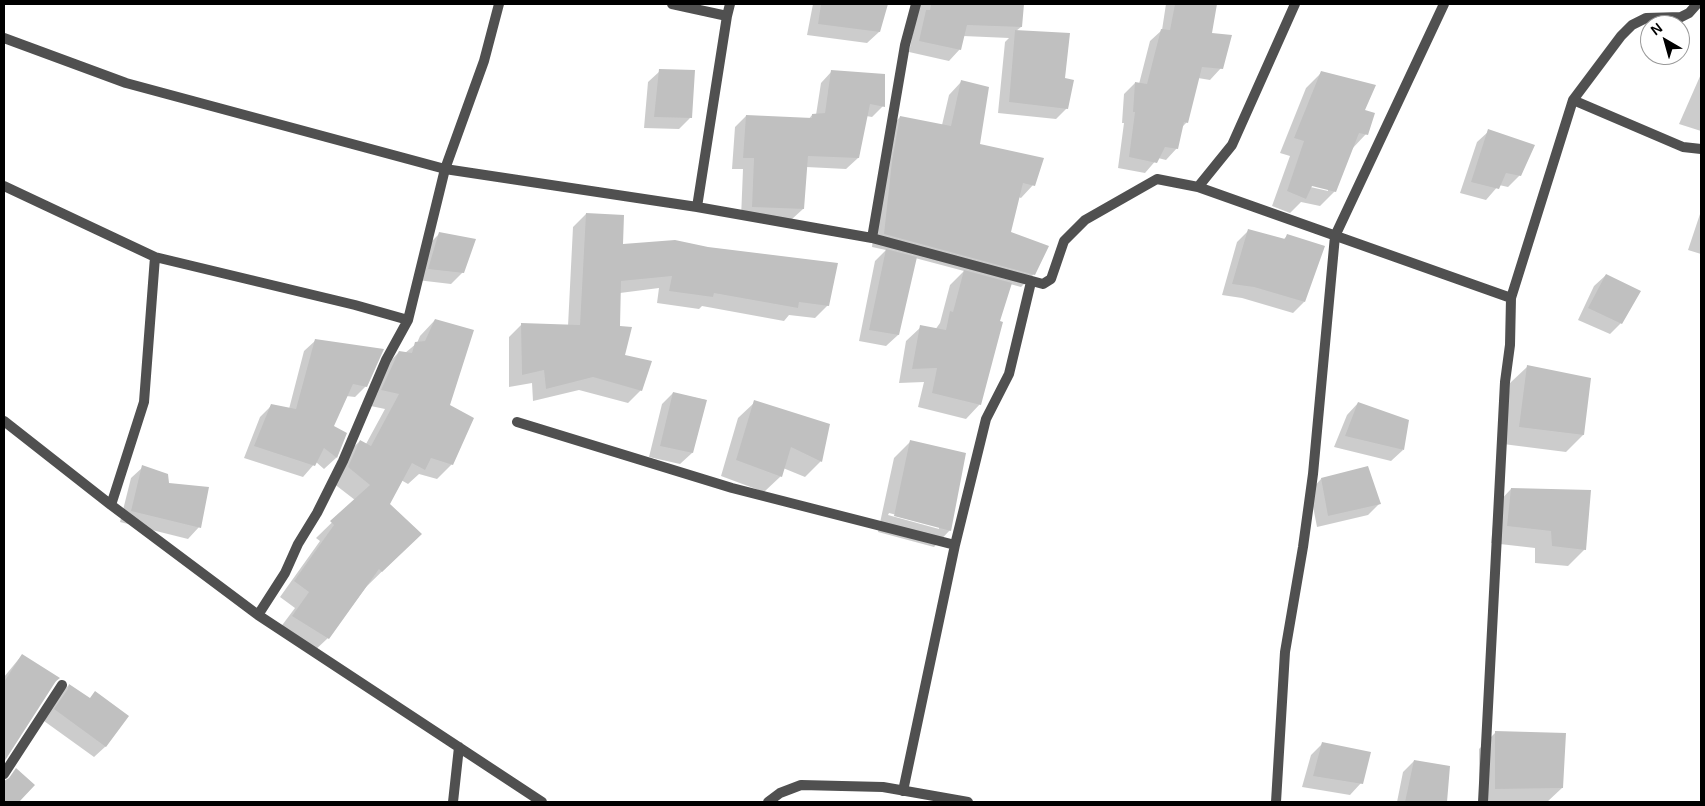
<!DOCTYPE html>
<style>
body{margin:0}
#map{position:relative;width:1705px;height:806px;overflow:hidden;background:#fff;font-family:Helvetica,sans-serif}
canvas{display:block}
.frame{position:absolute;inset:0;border:5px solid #000;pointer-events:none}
.north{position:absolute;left:1640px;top:15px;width:50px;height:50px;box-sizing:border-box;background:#fff;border:1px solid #999;border-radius:50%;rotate:322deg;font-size:14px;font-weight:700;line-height:20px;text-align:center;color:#000}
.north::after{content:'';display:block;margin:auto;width:18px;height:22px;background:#000;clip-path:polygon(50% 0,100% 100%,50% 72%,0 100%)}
</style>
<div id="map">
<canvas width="1705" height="806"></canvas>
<div class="frame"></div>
<div class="north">N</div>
</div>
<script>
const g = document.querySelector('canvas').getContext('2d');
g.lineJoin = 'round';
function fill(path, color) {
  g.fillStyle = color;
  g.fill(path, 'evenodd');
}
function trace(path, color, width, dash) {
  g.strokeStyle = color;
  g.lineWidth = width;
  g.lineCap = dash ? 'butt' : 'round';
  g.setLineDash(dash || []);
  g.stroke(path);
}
fill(new Path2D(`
 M813 4H886L879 32 867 43 807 35Z
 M919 4H1023L1021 27 1016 31 1067 108 1056 119 998 113 1005 42 1009 38 963 36 960 49 949 61 909 52Z
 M1166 4H1215L1210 35 1221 68 1210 80 1198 78 1187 122 1182 127 1177 148 1166 160 1158 158 1145 173 1118 168 1124 123H1122L1124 94 1135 83 1139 84 1150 41 1162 30Z
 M660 71 690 118 679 129 644 128 648 82Z
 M832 71 883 106 872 117 866 116 858 158 846 169 806 167 803 209 791 220 741 218 743 169H732L735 127 746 116 808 120 812 115H816L821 83Z
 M1321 73 1363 110 1366 134 1351 150 1335 191 1320 206 1301 202 1290 213 1272 206 1290 156 1280 153 1306 88ZM1307 184 1328 189V191L1306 186Z
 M1701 74V131L1679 124Z
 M961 82 979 144 1033 185 1021 198 1018 197 1009 233 1034 274 1021 287 1010 284 998 322 980 404 966 419 918 407 924 382 899 383 906 341 921 327 935 330 940 323 950 285 964 271 915 258 898 335 886 346 859 341 875 261 886 250 872 247 880 175 888 130 900 117 942 125 949 95Z
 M1489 131 1520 175 1508 187 1499 185 1486 200 1460 193 1477 142Z
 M1701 211V254L1688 250Z
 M586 214 621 245 828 305 815 318 789 315 784 321 702 306 699 309 657 303 659 288 620 293 619 327 623 356 641 390 628 403 579 390 533 401 532 383 509 387V337L522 324 568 326 573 227Z
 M1249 230 1283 240 1287 236 1304 302 1293 313 1242 298 1222 295 1237 242Z
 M439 234 463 272 451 284 417 280 428 245Z
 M1606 275 1621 323 1610 334 1578 320 1594 286Z
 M435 320 448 405 452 464 437 479 419 474 408 484 401 480 388 504 405 549 366 587 328 638 312 653 277 632 295 608 280 597 320 541 316 538 355 500 333 483 344 456 360 441 366 444 385 409 366 405 384 368 399 352 405 353 417 343 420 336Z
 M316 340 366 386 355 397 346 396 332 426 346 434 336 458 324 469 316 462 303 477 244 458 260 417 272 405 289 409 304 351Z
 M1527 367 1590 379 1583 435 1566 452 1503 444 1510 383Z
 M673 393 706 400 692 453 680 464 649 457 662 404Z
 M755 402 821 461 805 477 783 468 781 476 764 492 721 476 738 418Z
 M1358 403 1403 450 1391 461 1334 447 1347 415Z
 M911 441 950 530 934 547 878 532 894 458ZM889 513 939 526V529L888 515Z
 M143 467 168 484 199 527 188 539 120 522 131 478Z
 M1321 479 1379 504 1368 515 1317 527 1310 491Z
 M1511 489 1585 549 1568 566 1535 563V548L1491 543 1495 506Z
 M22 655 58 679 53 684 4 761V677Z
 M69 685 106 746 94 757 44 721 58 696Z
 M1496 732 1562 788 1547 802H1479V749Z
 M1323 743 1361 783 1350 795 1302 787 1311 755Z
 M1414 761 1449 768 1445 802H1397L1403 772Z`), '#0003');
fill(new Path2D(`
 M821 4H888L880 32 818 24Z
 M931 4H1024L1022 27 967 25 961 50 919 41 926 10H930Z
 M1175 4H1217L1212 33 1232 35 1223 69 1202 67 1188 123 1184 122 1178 149 1165 147 1157 163 1129 157 1135 112H1133L1135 82 1147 84 1161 29 1170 30Z
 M1015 30 1070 33 1065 78 1074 80 1068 109 1009 102Z
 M659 69 695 70 692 118 654 117Z
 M831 70 885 74V107L870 104 859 158 808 156 804 209 752 207 754 158H743L746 115 812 118V114L825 113Z
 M1321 71 1376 85 1365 110 1375 113 1368 135 1359 133 1336 192 1312 186 1306 199 1287 191 1304 141 1294 138Z
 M961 80 989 87 980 144 1044 158 1035 186 1023 183 1011 232 1049 246 1035 275 884 234 892 161 900 116 951 126Z
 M1488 129 1535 145 1521 176 1506 173 1499 189 1471 182Z
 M586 213 624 215 623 244 675 240 708 247 838 263 829 306 799 302 798 308 714 293 713 297 669 291 672 276 621 281 620 326 632 327 625 355 652 361 642 391 593 377 546 389 544 370 522 375 521 323 580 325Z
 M1248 229 1285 239 1287 234 1325 246 1305 302 1254 287 1232 284Z
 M439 232 476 239 464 273 428 269Z
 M886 249 917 257 899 335 869 330Z
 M964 270 1012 283 1000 321 1003 322 981 405 932 393 937 368 912 369 920 325 946 330 950 311 953 312Z
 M1606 274 1641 291 1622 324 1588 308Z
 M435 319 474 330 450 405 474 418 453 465 431 458 425 470 412 463 390 504 422 534 382 572 379 569 329 639 292 616 309 592 294 581 334 525 330 521 370 485 348 467 360 440 371 446 399 394 381 390 399 351 412 353 415 342 425 341Z
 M315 339 384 349 367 387 353 384 334 426 347 433 337 458 324 448 315 466 254 446 271 404 296 409Z
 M1527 365 1591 378 1584 435 1519 427Z
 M673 392 707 400 693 453 660 446Z
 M754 400 830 424 822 462 791 447 782 477 736 460Z
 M1358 402 1409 420 1404 450 1345 436Z
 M910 440 966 453 951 531 894 516Z
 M142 465 168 474 169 483 209 487 201 528 131 511Z
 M1368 466 1381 504 1328 516 1321 478Z
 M1511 488 1591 490 1586 550 1552 546 1551 531 1507 526Z
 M22 654 60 678 56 681 4 762V682Z
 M69 684 90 698 95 691 129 716 106 747 54 709 68 689Z
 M1495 731 1566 733 1563 788 1495 789Z
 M1322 742 1371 752 1363 784 1313 776Z
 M1414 760 1450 766 1447 802H1405Z
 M16 768 35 785 19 802H4V781L9 778Z`), '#c0c0c0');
trace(new Path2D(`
 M672 4 727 16
 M4 38 126 83 445 169 697 207 872 238 1043 284 1051 279 1064 241 1085 220 1157 179 1198 187 1511 298
 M1573 100 1683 147 1701 149
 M4 186 155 257 355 305 408 320
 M1198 187 1232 145 1295 4
 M697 207 727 16 730 4
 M872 238 905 45 916 4
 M4 421 111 505 258 615 542 802
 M517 422 732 488 955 545
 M111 505 144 402 155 257
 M258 615 285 573 298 544 317 513 343 461 386 360 408 320 445 169 484 61 499 4
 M4 774 62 685
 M903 791 955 545 986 419 1009 374 1031 282
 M453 802 459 747
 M768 802 780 793 801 785 883 787 968 802
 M1276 802 1285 652 1303 547 1313 474 1335 236 1444 4
 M1483 802 1505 382 1510 345 1511 298 1573 100 1621 36 1632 25 1646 18 1681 17 1689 13 1697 4`), '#505050', 10);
</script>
